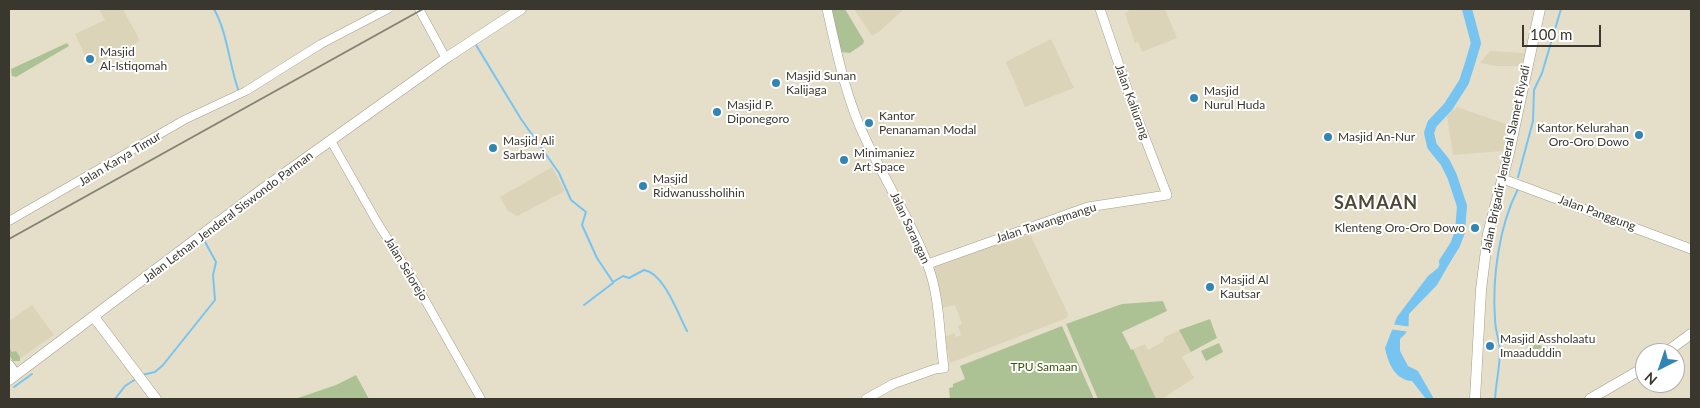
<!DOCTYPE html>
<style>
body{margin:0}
#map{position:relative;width:1700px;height:408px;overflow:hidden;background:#e5dfca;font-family:Lato,sans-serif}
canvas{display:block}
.frame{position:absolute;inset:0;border:10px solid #3a372f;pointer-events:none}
.north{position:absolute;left:1635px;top:343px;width:50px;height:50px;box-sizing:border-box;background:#fff;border:1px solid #b0afac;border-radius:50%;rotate:221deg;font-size:14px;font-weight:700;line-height:20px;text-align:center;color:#3a372f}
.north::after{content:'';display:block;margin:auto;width:18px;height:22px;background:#3085b5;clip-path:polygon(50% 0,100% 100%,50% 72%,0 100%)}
.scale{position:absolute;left:1522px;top:25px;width:79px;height:22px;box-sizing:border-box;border:2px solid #3a372f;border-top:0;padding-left:6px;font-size:15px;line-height:18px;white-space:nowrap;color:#3a372f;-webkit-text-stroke:4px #fff;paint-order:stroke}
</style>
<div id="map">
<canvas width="1700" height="408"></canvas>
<div class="frame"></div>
<div class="north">N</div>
<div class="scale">100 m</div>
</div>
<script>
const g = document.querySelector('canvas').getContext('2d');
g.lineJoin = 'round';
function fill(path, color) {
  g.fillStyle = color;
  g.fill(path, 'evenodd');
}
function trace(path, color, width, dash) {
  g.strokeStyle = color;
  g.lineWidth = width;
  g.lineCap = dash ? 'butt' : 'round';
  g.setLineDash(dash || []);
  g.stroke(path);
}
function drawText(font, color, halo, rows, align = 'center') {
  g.font = font + ' Lato,sans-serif';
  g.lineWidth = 4;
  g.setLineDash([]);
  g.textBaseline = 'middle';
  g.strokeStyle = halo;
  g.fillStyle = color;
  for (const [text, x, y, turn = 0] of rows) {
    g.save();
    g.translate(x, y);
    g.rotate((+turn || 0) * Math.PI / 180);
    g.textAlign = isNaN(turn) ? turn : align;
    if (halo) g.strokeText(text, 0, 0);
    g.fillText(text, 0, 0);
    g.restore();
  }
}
fill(new Path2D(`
 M123 9 140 41 90 67 75 34 105 20 100 10Z
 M854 9H904L880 31 872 36Z
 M1128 9H1165L1177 38 1142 52 1138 42 1135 43 1125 13 1129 11Z
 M1051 39 1074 88 1025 107 1006 62Z
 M1490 51 1525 53 1522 66H1496L1480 63Z
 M1457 107 1509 125 1503 151 1453 155 1447 116Z
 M552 167 565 191 517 216 507 210 500 197Z
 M1029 232 1068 314 1067 318 950 363 945 337 954 333 956 337 961 335 958 326 962 324 955 305 942 308 933 271 935 267Z
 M32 305 54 335 15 362 9 355V321Z
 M1180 330 1191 352 1182 357 1194 378 1162 399H1156L1133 349 1145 344 1148 350 1164 341 1163 338Z`), '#dcd4b8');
fill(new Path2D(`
 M830 9H845L864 41 863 44 850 53 841 52Z
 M67 43 69 46 16 77 12 76 11 69Z
 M1163 301 1167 311 1122 332 1131 350 1133 349 1156 399H1098L1066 324 1122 304Z
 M1210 319 1217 338 1191 352 1179 330Z
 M1062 326 1094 399H950L949 388 953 387V384L965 379 960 366Z
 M1535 342 1545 348 1542 356 1532 350Z
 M1219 343 1223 352 1206 361 1201 351Z
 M9 347 12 352 16 351 20 357V361H13L9 355Z
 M356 375 369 399H295L336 385Z`), '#acc295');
fill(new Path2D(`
 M1447 249 1456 252 1437 285 1409 314C1408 326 1411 330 1400 339V351L1408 366 1418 371 1434 399H1426L1412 381C1395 380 1388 363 1385 348L1397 317 1428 276 1438 268Z`), '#77c4f1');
fill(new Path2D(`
 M1391 324 1412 327 1410 332 1389 329Z`), '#e5dfca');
trace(new Path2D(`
 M214 9C228 34 229 65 239 92
 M476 45 521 119 559 173 571 200 586 212 582 225 597 258 613 282 623 276 629 278 644 270C664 273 678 314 687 331
 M1518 177 1533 121 1534 90 1542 73 1561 9
 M584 305 613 283
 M142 375 155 372 163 365 215 300 213 275 216 262 204 240
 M14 387 32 374
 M115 399 125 386 136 379
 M1495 399C1496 383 1500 366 1500 350 1499 339 1495 330 1495 319 1492 278 1499 226 1518 189`), '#77c4f1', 2);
trace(new Path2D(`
 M1444 262 1455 245 1460 232 1462 206 1452 176 1445 162 1432 146 1429 133 1432 124 1448 107 1464 82 1471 60 1476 43 1467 9`), '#77c4f1', 10);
const tertiary = new Path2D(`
 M419 9 443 53
 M331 141 377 222 416 284 481 399
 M9 221 184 120 246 91 321 44 388 9`);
const secondary = new Path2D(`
 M827 9C837 53 846 99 866 140 885 181 911 220 927 263 940 296 939 333 944 368
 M1503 179 1691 249
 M928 264 1088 207 1167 195 1135 112 1100 9
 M866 399 893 384 935 369 944 368`);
const primary = new Path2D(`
 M94 317 156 399
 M1665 353 1691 334
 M9 365 16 375
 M9 380 264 188 449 56 521 9
 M1475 399 1481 290 1488 234 1509 153 1540 9
 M1590 399 1645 367`);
trace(tertiary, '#a49e8b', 9);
trace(secondary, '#a49e8b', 10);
trace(primary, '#a49e8b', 11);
trace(tertiary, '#fff', 8);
trace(secondary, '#fff', 9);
trace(primary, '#fff', 10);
trace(new Path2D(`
 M9 239 423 9`), '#868274', 2);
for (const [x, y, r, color] of [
 [90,59,5,"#3085b5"],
 [776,83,5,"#3085b5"],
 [1194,98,5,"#3085b5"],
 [717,112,5,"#3085b5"],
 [869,123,5,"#3085b5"],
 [1639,135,5,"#3085b5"],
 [1328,137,5,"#3085b5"],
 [493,148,5,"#3085b5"],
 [844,160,5,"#3085b5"],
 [643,186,5,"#3085b5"],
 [1475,228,5,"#3085b5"],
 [1210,287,5,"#3085b5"],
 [1490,346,5,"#3085b5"]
]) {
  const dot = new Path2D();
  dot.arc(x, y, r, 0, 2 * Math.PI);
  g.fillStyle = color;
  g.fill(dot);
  trace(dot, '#fff', 2);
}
drawText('12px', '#3a372f', '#fff', [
 ["Masjid",100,52],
 ["Al-Istiqomah",100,66],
 ["Masjid Sunan",786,76],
 ["Kalijaga",786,90],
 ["Masjid",1204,91],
 ["Nurul Huda",1204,105],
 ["Masjid P.",727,105],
 ["Diponegoro",727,119],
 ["Kantor",879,116],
 ["Penanaman Modal",879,130],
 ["Kantor Kelurahan",1629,128,"right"],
 ["Oro-Oro Dowo",1629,142,"right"],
 ["Masjid An-Nur",1338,137],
 ["Masjid Ali",503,141],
 ["Sarbawi",503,155],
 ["Minimaniez",854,153],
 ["Art Space",854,167],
 ["Masjid",653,179],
 ["Ridwanussholihin",653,193],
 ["Klenteng Oro-Oro Dowo",1465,228,"right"],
 ["Masjid Al",1220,280],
 ["Kautsar",1220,294],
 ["Masjid Assholaatu",1500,339],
 ["Imaaduddin",1500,353]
], 'left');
drawText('12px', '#3a372f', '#fff', [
 ["Jalan Kaliurang",1132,102,70],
 ["Jalan Karya Timur",120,159,-31],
 ["Jalan Brigadir Jenderal Slamet Riyadi",1506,159,-78],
 ["Jalan Panggung",1597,213,20],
 ["Jalan Letnan Jenderal Siswondo Parman",228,217,-37],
 ["Jalan Tawangmangu",1046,223,-18],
 ["Jalan Sarangan",910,228,65],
 ["Jalan Selorejo",406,269,59]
]);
drawText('12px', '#3a570b', '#fff', [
 ["TPU Samaan",1044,367]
]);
g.letterSpacing = '1px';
drawText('bold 18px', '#4d4837', '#fff', [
 ["SAMAAN",1376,203]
]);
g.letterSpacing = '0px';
</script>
